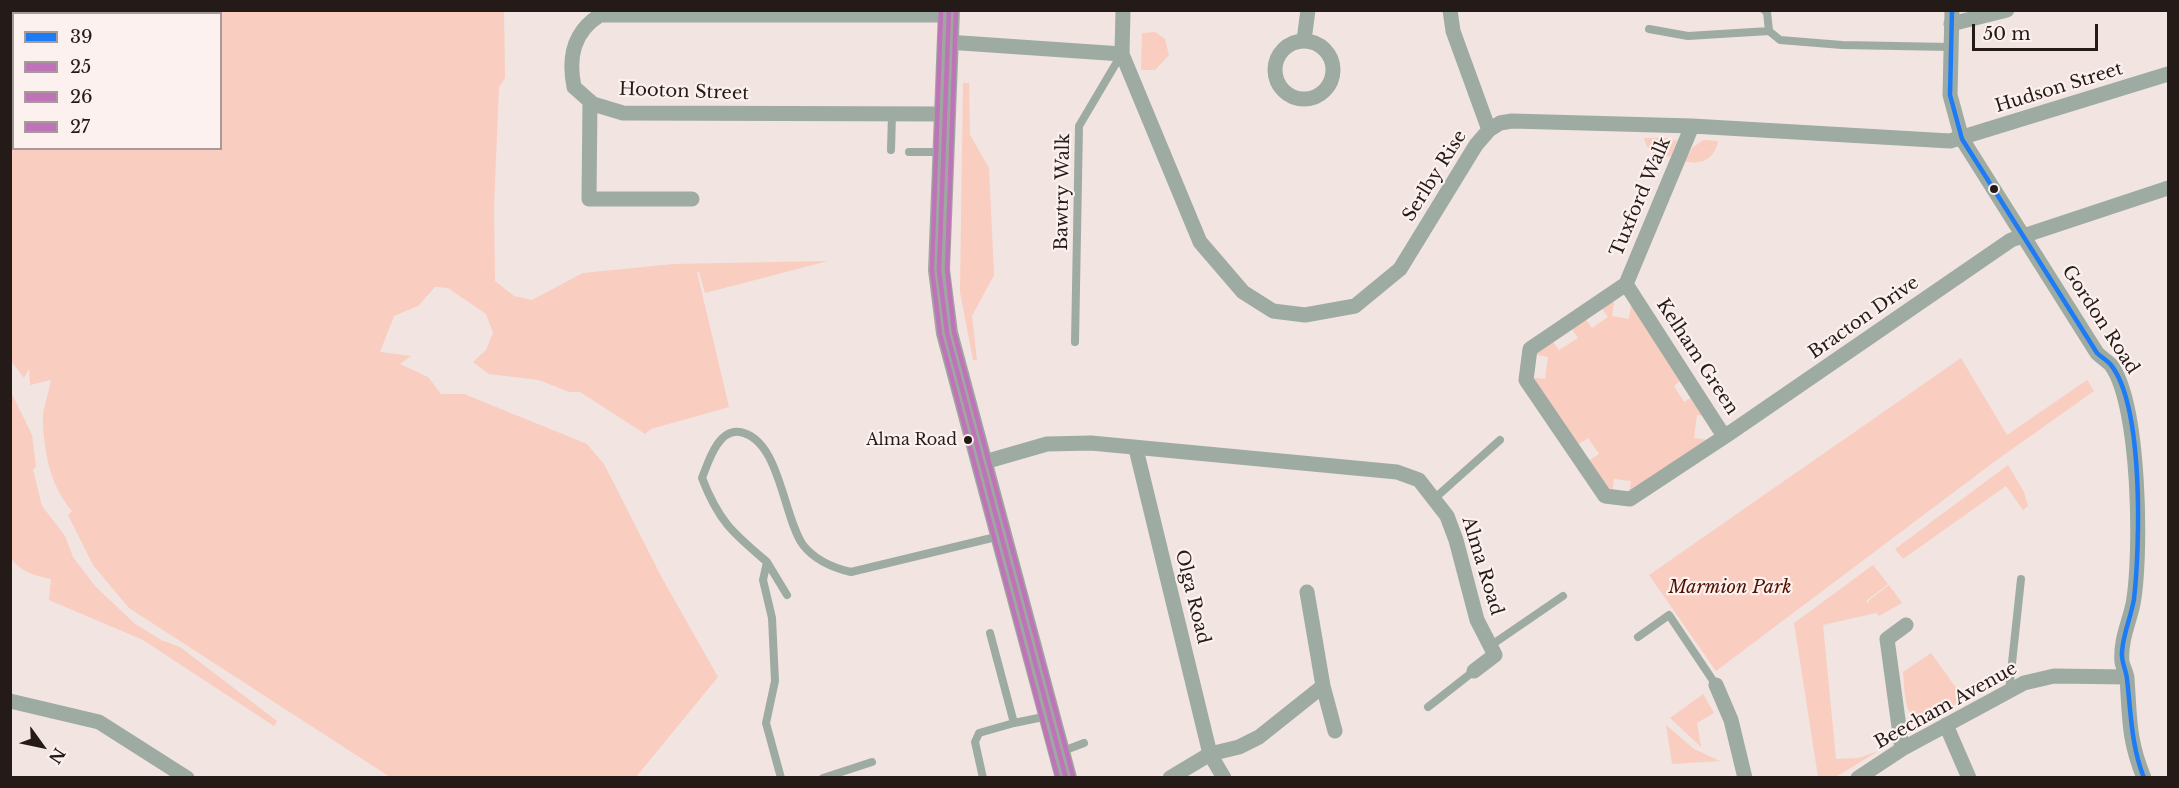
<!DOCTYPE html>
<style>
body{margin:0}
#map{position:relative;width:2179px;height:788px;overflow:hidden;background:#f2e4e0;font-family:"Libre Baskerville",serif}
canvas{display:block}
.frame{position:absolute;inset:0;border:12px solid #241b18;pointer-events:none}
.legend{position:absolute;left:12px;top:12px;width:210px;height:138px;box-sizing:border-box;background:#fcf1ee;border:2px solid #a69b98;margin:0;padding:8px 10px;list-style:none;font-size:18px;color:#241b18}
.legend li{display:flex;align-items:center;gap:12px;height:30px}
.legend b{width:30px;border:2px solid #a69b98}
.north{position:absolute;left:12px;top:716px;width:60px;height:60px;-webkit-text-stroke:4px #fcf1ee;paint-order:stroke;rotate:123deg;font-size:16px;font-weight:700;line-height:24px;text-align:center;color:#241b18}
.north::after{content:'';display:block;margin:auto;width:21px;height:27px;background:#241b18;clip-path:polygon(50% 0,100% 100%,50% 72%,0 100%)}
.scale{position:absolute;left:1972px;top:24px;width:126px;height:27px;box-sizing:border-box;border:3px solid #241b18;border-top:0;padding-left:8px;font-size:18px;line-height:21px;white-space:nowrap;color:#241b18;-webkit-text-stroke:4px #fcf1ee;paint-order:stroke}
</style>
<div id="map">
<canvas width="2179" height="788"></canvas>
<div class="frame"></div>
<ul class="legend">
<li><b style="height:8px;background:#1e7bf6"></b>39</li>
<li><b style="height:8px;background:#bf73b8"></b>25</li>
<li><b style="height:8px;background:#bf73b8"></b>26</li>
<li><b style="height:8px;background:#bf73b8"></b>27</li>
</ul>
<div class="north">N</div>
<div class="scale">50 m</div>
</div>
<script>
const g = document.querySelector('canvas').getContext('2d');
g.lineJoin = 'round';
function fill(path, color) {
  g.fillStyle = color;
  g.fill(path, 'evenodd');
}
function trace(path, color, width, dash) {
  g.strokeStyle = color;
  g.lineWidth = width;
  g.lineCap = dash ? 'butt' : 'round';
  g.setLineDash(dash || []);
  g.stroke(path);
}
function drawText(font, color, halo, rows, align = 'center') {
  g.font = font + ' "Libre Baskerville",serif';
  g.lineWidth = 4.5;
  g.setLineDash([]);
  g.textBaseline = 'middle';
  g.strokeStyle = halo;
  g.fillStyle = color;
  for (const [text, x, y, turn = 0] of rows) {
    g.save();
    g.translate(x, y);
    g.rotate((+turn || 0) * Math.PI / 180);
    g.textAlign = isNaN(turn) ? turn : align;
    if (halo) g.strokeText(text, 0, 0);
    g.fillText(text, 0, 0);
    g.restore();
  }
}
fill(new Path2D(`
 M14 11H504L505 78 499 87 494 206 495 281 514 296 532 300 583 273 673 264 828 261 705 293 699 272H697L729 407 651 429 645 434 580 392H569L539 380 489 374 473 362 486 350 493 333 486 314 448 288 435 287 418 306 394 316 380 352 411 356 400 364 428 377 441 394H464L587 444 604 464 662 578 718 677 636 777H390L129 608 93 565 68 515 72 511C51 487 44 453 43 422 42 409 49 393 51 380L30 385 29 369 24 378 11 361V45L13 44 14 148H220V14H14Z
 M1155 32 1165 39 1169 55 1155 70H1141L1142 33Z
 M963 83H969L970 135 989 168 994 275 972 316 977 360H973L960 292Z
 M1644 138H1670L1677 141 1671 156C1657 159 1647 152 1644 138Z
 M1704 140 1718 141C1715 158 1702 166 1685 161L1693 147Z
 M1608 301 1614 302 1612 316 1629 319 1631 305 1685 377 1674 386 1684 402 1697 394 1713 417 1697 415 1694 438 1710 440 1629 495 1631 481 1614 479 1612 493 1587 462 1599 454 1588 438 1576 446 1529 377 1545 379 1548 357 1532 354 1551 339 1559 350 1578 338 1570 326 1584 317 1592 328 1608 317 1600 306Z
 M1961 358 2007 435 2087 380 2094 391 1994 462 1716 671 1649 575Z
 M11 392 32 435 36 467 33 470 42 506 65 536 73 557 95 586 134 623 161 640 180 647 277 721 274 726 143 640 49 600 51 579C33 575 21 572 10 557Z
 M2008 465 2024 492 2028 506 2023 510 2006 486 1903 559 1895 549Z
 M1873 565 1888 584 1866 601 1869 604 1868 601 1889 585 1902 603 1879 616 1876 613 1823 625 1836 759 1859 758 1878 751 1836 777H1818L1794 623Z
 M1931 653 1965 700 1922 722C1903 718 1905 689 1903 672Z
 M1703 694 1714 713 1697 723 1701 747 1670 718Z
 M1666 725 1694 749 1720 761 1672 764Z`), '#f9cdc0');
trace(new Path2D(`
 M1764 10 1767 12 1769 31 1780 40 1842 45 1950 47
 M1649 29 1688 36 1769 31
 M891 150 892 114
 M909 152H940
 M1075 342 1079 126 1121 55
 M1435 498 1500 440
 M767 562 787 595
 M1638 637 1669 615 1716 685
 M1490 646 1563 596
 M2009 691 2021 579
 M1428 707 1474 671
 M1014 723 1048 716
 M1063 751 1084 743
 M781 778 766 723 775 681 772 618 763 580 767 562C733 533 719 522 702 478 708 463 718 428 740 432 780 439 783 517 803 545 815 560 833 568 851 572L1000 536
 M823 778 872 762
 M983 778 975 742 979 733 1014 723 990 633`), '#9eaba2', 8);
trace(new Path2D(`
 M1123 10 1122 54 1200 242 1243 292 1273 311 1305 315 1355 306 1400 269 1476 145 1489 130 1500 123 1512 121 1692 126 1950 141 2168 74
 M1450 10 1453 31 1489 130
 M1952 10 1950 95 1962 139 2097 353C2101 357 2107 361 2111 365 2140 404 2142 555 2133 604 2129 623 2120 641 2122 662 2123 668 2127 673 2127 679 2130 718 2128 739 2144 778
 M1951 24 2007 10
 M1304 40 1308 10
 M1275 70a29 29 0 1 1 58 0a29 29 0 1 1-58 0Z
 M947 42 1122 54
 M590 101 589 199H692
 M944 114 623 113 593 104 574 87C568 57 573 32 600 15H949
 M1626 284 1720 430 1727 435 1630 499 1605 496 1526 380 1530 349Z
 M1626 284 1692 126
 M1727 435 2011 240 2168 188
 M1136 449 1210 754 1170 778
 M981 463 1047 444 1091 443 1397 472 1419 480 1447 516 1456 540 1477 620 1495 655 1474 671
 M1307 592 1323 686 1335 731
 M1716 685 1731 720 1745 778
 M10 701 99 722 187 778
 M1946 725 1969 778
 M1902 749 1887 639 1906 625
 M1224 778 1210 754 1239 747 1259 737 1323 686
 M1858 778 1902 749 2024 683 2054 676 2127 677`), '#9eaba2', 15);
trace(new Path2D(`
 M949 10 939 270 947 333 1066 778`), '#9ea8a0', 22);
trace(new Path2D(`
 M1952 10 1950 95 1962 139 2097 353C2101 357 2107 360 2111 365 2144 407 2140 546 2134 599 2131 617 2123 634 2122 652 2121 662 2126 669 2127 679 2131 713 2131 745 2144 778`), '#1e7bf6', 4.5);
trace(new Path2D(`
 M949 10 939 270 947 333 1066 778`), '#bf73b8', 4.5);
trace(new Path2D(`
 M941 10 932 270 940 334 1058 778`), '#bf73b8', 4.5);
trace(new Path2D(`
 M956 10 947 270 954 332 1073 776`), '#bf73b8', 4.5);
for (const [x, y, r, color] of [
 [1994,189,5,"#241b18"],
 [968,440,5,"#241b18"]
]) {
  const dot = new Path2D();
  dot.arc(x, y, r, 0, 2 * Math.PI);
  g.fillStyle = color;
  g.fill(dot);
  trace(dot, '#fcf1ee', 2);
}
drawText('16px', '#241b18', '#fcf1ee', [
 ["Alma Road",957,440]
], 'right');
drawText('18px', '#241b18', '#fcf1ee', [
 ["Hudson Street",2059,88,-17],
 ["Hooton Street",684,92,2],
 ["Serlby Rise",1435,176,-58],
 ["Bawtry Walk",1063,192,-89],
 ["Tuxford Walk",1641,197,-67],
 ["Bracton Drive",1864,318,-35],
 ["Gordon Road",2100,320,57],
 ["Kelham Green",1697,357,57],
 ["Alma Road",1482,566,73],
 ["Olga Road",1192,597,76],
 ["Beecham Avenue",1946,706,-29]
]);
drawText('italic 18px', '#4f1200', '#fcf1ee', [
 ["Marmion Park",1730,588]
]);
</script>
